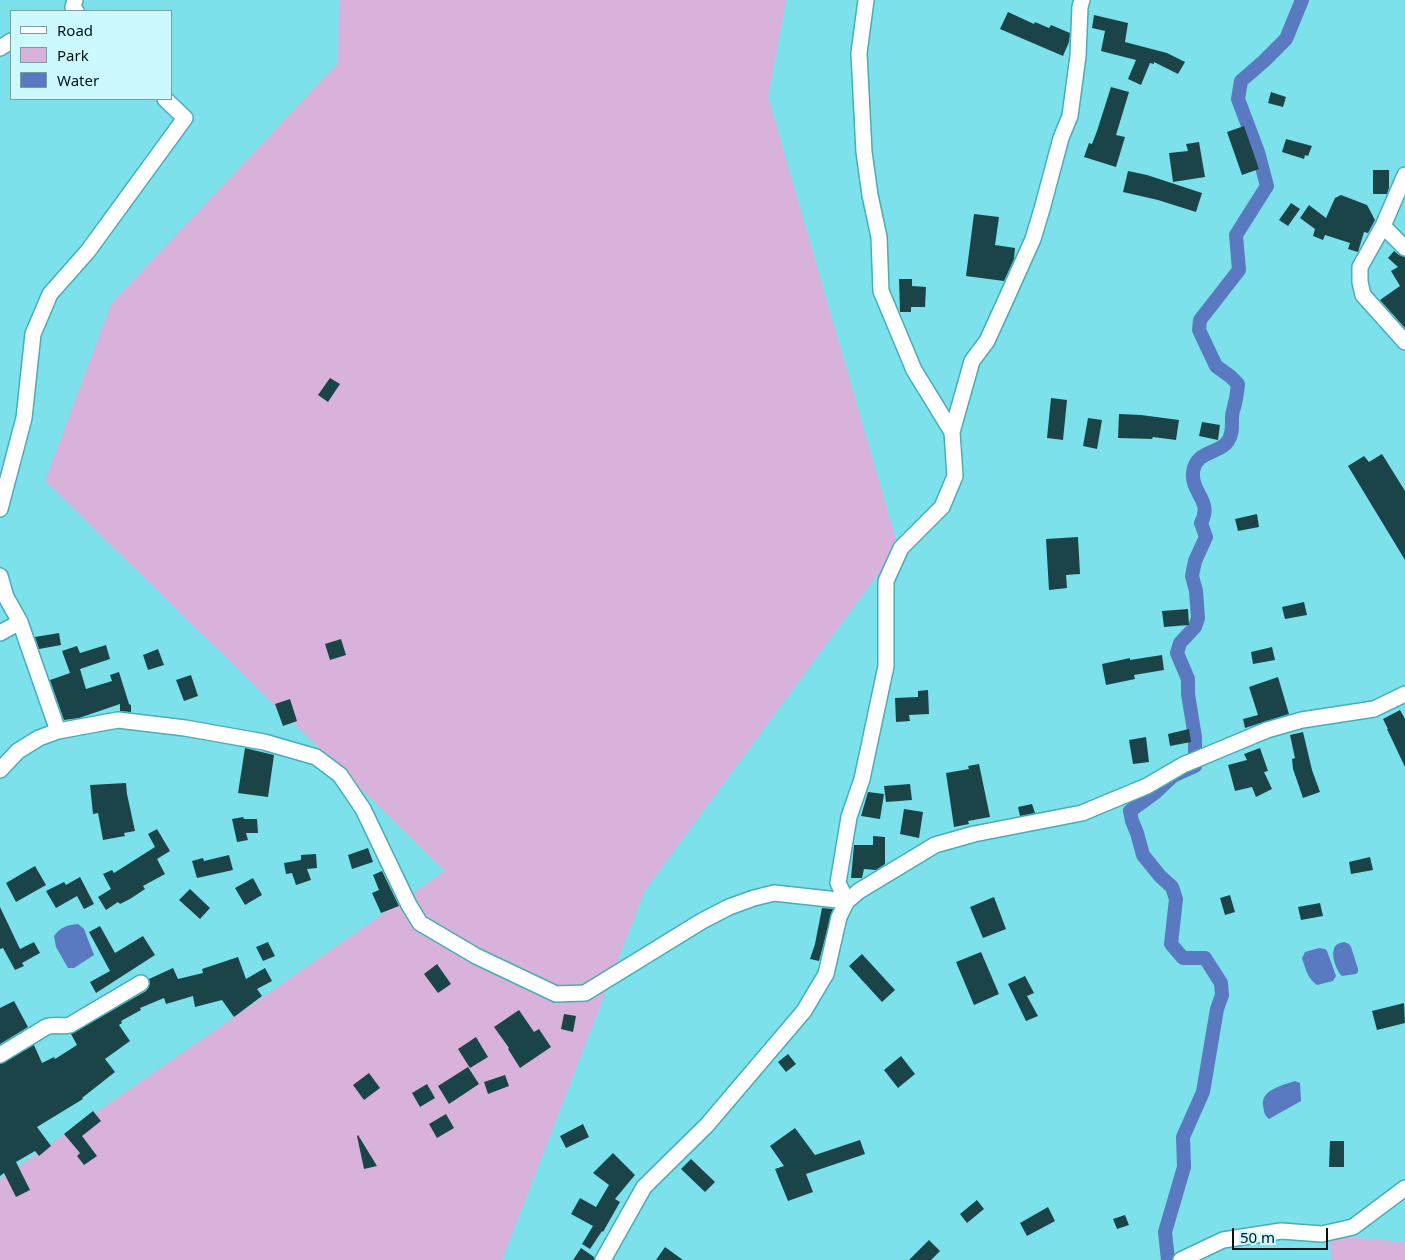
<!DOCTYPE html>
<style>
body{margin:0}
#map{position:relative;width:1405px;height:1260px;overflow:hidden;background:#7de1ec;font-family:"Noto Sans",sans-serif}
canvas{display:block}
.legend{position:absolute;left:10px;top:10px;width:162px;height:90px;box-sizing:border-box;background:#cbf9fe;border:1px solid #7a9da1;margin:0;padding:6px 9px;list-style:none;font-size:15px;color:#011416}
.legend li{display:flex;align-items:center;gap:10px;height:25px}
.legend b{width:25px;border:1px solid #7a9da1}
.scale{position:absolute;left:1232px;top:1228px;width:96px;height:22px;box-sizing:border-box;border:2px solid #011416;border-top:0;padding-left:6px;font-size:15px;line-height:18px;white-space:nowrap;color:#011416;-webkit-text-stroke:4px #cbf9fe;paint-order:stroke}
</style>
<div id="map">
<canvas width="1405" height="1260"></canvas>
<ul class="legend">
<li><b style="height:6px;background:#fff"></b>Road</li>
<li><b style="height:14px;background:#d9b2db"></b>Park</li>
<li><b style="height:14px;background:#5979c1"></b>Water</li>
</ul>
<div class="scale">50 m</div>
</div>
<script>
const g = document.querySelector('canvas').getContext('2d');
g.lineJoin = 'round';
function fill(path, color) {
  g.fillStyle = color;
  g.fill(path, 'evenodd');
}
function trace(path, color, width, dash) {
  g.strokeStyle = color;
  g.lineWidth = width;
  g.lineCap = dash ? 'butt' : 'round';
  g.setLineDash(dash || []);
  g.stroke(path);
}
fill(new Path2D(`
 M339 0H786L768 97 898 547 645 890 502 1260H0V1179L445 871 45 481 111 304 338 63Z
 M1330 1236 1405 1242V1260H1331Z`), '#d9b2db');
fill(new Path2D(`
 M78 924 84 929 94 955 74 968H68L56 947 54 936C60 927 68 925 78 924Z
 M1344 942 1349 944 1351 947 1358 969V972L1356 974 1342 976C1337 972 1331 956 1334 949 1335 944 1340 943 1344 942Z
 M1319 948 1325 949 1327 951 1336 976 1333 981 1317 985C1308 979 1305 968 1302 958L1305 952Z
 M1295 1081 1300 1083 1301 1101 1269 1119C1264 1115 1264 1111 1263 1105 1261 1090 1283 1085 1295 1081Z`), '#5979c1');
trace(new Path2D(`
 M1168 1260 1165 1232 1184 1167 1183 1137 1203 1092 1217 1009 1222 995 1221 983 1205 958H1183L1171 944 1176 899 1172 887 1160 876 1143 855 1137 833 1132 821 1130 811 1156 792 1173 776 1195 766V737L1188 694V679L1177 653 1180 643 1195 627 1198 618 1196 591 1192 576 1195 561 1206 537 1201 523C1213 501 1191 493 1193 473 1195 450 1220 454 1228 441 1235 430 1230 420 1233 411 1236 401 1237 395 1238 384L1231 377 1216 366 1199 330 1200 320 1239 270 1236 235 1267 186 1258 152 1238 99 1241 81 1264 61 1286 39 1302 0`), '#5979c1', 14);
fill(new Path2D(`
 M1008 12 1034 24 1035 22 1049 28 1051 25 1070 33 1069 42 1063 56 1000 29Z
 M1094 15 1128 23 1125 42 1167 53 1185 62 1178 74 1154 62V64L1150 63 1141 85 1128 79 1136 60 1101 51 1105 31 1092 28Z
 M1111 87 1129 92 1116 135 1125 137 1116 167 1084 157 1089 143 1092 144 1097 131Z
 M1271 92 1286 97 1283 107 1268 103Z
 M1244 126 1259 169 1242 175 1227 132Z
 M1286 139 1312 146 1308 156 1305 155 1304 159 1282 152Z
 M1199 142 1205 177 1173 182 1169 153 1188 151 1186 144Z
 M1373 170H1389V188L1387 194H1373Z
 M1128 171 1147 175 1202 193 1196 212 1158 200 1123 192Z
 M1341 195 1367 205 1375 220 1368 233 1364 232 1358 252 1348 249 1350 243 1325 235 1323 240 1313 236 1315 229 1300 218 1309 205 1326 218 1335 198Z
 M1291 203 1300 209 1288 226 1279 220Z
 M974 214 999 217 995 245 1015 248 1014 259 1004 281 966 276Z
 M1394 251 1399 255 1405 257V328L1380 300 1400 286 1391 271 1398 267 1388 258Z
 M899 279H912V286L926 287 925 307H911V312H900Z
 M330 378 340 384 328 402 318 395Z
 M1051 398 1067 400 1063 440 1047 438Z
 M1119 414 1141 415 1179 420 1176 440 1153 437 1152 439 1118 438Z
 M1088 418 1102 420 1097 449 1083 446Z
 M1202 422 1220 425 1218 440 1199 436Z
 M1382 454 1405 491V560L1348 466 1364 456 1369 462Z
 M1257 514 1259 527 1238 531 1235 519Z
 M1078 537 1080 574 1066 575 1067 588 1049 590 1046 539Z
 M1304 602 1307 615 1285 619 1282 607Z
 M1188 609 1189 625 1164 627 1162 611Z
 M59 633 61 645 39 649 35 637Z
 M341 639 346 655 330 660 325 644Z
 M106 645 110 659 80 669 86 689 112 681 110 675 119 672 129 704 131 705V712L120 711V704L79 718 64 720 50 680 70 673 62 651 77 646 80 653Z
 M1272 647 1275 660 1253 664 1251 652Z
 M158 649 164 665 148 670 143 655Z
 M1162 655 1164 670 1134 675 1135 679 1106 685 1102 664 1130 658V660Z
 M191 675 198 696 184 701 176 680Z
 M1278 677 1289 714 1245 728 1243 719 1258 715 1249 687Z
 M928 690 929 714 909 715 910 721 896 722 895 698 918 697V691Z
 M290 699 297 721 283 726 275 704Z
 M1400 710 1405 719V767L1387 729H1388L1383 719Z
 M1189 729 1191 742 1170 746 1168 734Z
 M1303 732 1312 770 1320 792 1303 798 1293 769 1292 759 1295 758 1290 735Z
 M1146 737 1149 762 1133 764 1129 740Z
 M245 748 274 755 268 797 238 793Z
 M1260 748 1268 771 1264 772 1272 789 1256 797 1252 787 1235 791 1228 765 1247 760 1244 754Z
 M979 764 990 817 968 821 969 824 954 827 946 773 969 769 968 766Z
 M126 783 127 794 135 831 124 833 125 836 103 840 98 813 93 814 90 785Z
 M910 784 912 800 886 802 884 786Z
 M868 792 884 794 880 819 861 816Z
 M1032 804 1035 813 1020 816 1018 807Z
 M904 809 923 812 919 838 900 834Z
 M243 817 244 819H257L258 833H246L248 840 237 842 232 819Z
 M157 829 170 851 157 859 165 874 143 886 145 889 130 899 120 904 118 902 106 910 98 897 111 889 103 874 112 870 114 873 155 847 148 834Z
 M873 836 885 837V864L876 870 864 869 862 878H851L854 845H873Z
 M368 848 373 862 352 869 348 855Z
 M316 854 317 868 307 869 311 880 296 885 292 873 286 874 284 863 301 860V855Z
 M229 855 233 870 197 878 192 861 203 858 204 861Z
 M1370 857 1373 870 1351 874 1349 862Z
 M35 866 46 885 16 902 6 883Z
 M382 871 399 906 381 913 372 893 379 890 373 875Z
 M80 877 94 904 84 909 77 896 56 908 46 891 64 882 66 885Z
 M253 878 262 895 245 905 235 888Z
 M190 889 210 908 200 919 179 900Z
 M1230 895 1235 912 1225 915 1220 898Z
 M994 897 1006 929 983 938 970 907Z
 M1320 903 1323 916 1301 920 1298 907Z
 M0 907 20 949 34 942 40 953 22 963 24 966 15 970 3 948 0 949Z
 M822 908 833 909 819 961 810 959 815 944Z
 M100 926 115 953 143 936 155 955 96 993 90 982 110 971 89 932Z
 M268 942 275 956 263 961 256 947Z
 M981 952 999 994 974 1005 956 962Z
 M862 954 895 990 882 1002 849 966Z
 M238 957 246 979 265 968 272 981 257 989 262 996 234 1017 222 1000 195 1007 193 996 166 1004 164 998 140 1008 141 1010 121 1021 122 1023 119 1025 130 1041 105 1059 115 1072 82 1098 83 1099 37 1127 51 1146 39 1156 35 1151 16 1162 30 1190 16 1197 4 1173 0 1176V1064L34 1045 42 1063 54 1057 55 1059 77 1045 71 1034 146 991 149 987V979L173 968 178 979 203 973 202 969Z
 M437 964 451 984 438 993 424 974Z
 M1025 976 1034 993 1027 996 1038 1016 1026 1021 1008 984Z
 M14 1001 28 1027 0 1044V1008Z
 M1404 1003 1405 1023 1377 1030 1372 1011Z
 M519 1010 534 1032 539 1029 551 1047 520 1068 508 1049 509 1048 494 1027Z
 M564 1014 576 1016 573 1032 561 1029Z
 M476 1037 488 1057 470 1068 458 1049Z
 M788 1054 796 1064 786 1072 778 1062Z
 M901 1056 915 1074 898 1088 884 1070Z
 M468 1067 479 1084 449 1104 438 1086Z
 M369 1073 380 1088 364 1100 353 1085Z
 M505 1075 509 1086 488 1094 484 1082Z
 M427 1084 435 1098 420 1107 412 1093Z
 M93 1111 101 1121 82 1136 97 1156 84 1165 77 1156 80 1153 64 1134Z
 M446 1114 454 1128 437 1138 429 1124Z
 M583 1124 589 1137 566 1148 560 1136Z
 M795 1128 815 1155 860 1140 865 1154 806 1174 813 1192 788 1201 775 1169 784 1166 770 1146Z
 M358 1135 377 1166 364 1169 357 1136Z
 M1330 1141H1344V1167H1329Z
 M613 1153 635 1175 615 1199 620 1202 603 1232 602 1231 590 1249 582 1244 593 1226 571 1214 580 1198 596 1207 609 1185 593 1173Z
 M691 1159 715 1182 705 1192 681 1169Z
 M977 1200 984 1209 967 1223 960 1214Z
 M1048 1207 1055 1221 1027 1236 1020 1223Z
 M1125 1215 1129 1225 1117 1229 1113 1219Z
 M929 1240 940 1251 931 1260H909Z
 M665 1247 683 1260H656Z
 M581 1248 594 1257V1260H573Z`), '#1b4449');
const minor = new Path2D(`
 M75 0 73 7 76 11
 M0 48 11 41
 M1405 175 1383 226 1360 267V282L1363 295 1405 342
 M1383 226 1405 248
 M952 432 972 361 987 341 1007 297 1033 239 1042 209 1061 138 1070 116 1078 56 1080 7 1082 0
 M0 509 24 418 33 334 50 294 88 251 185 118 165 99
 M0 576 6 597 20 622 58 731
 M0 633 20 622
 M0 770 18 751 39 738 58 731 118 720 185 728 264 742 316 757 340 775 363 809 409 905 420 923 476 956 556 994 585 993 702 921 729 907 754 898 774 893 847 901
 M847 901 838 883 849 817 862 779 886 666V581L901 548 942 507 955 476 952 432 914 370 881 291 879 237 870 195 864 152 859 53 866 0
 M0 1055 46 1027C54 1024 61 1027 70 1025L141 983
 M603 1260 644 1187 707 1125 804 1011 826 974 839 917 847 901 859 891 935 845 974 834 1082 813 1147 786 1183 765 1267 730 1302 720 1374 709 1405 694
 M1181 1260 1223 1240 1281 1231 1322 1234 1353 1227 1405 1188`);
trace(minor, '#47adb8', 18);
trace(minor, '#fff', 15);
</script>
